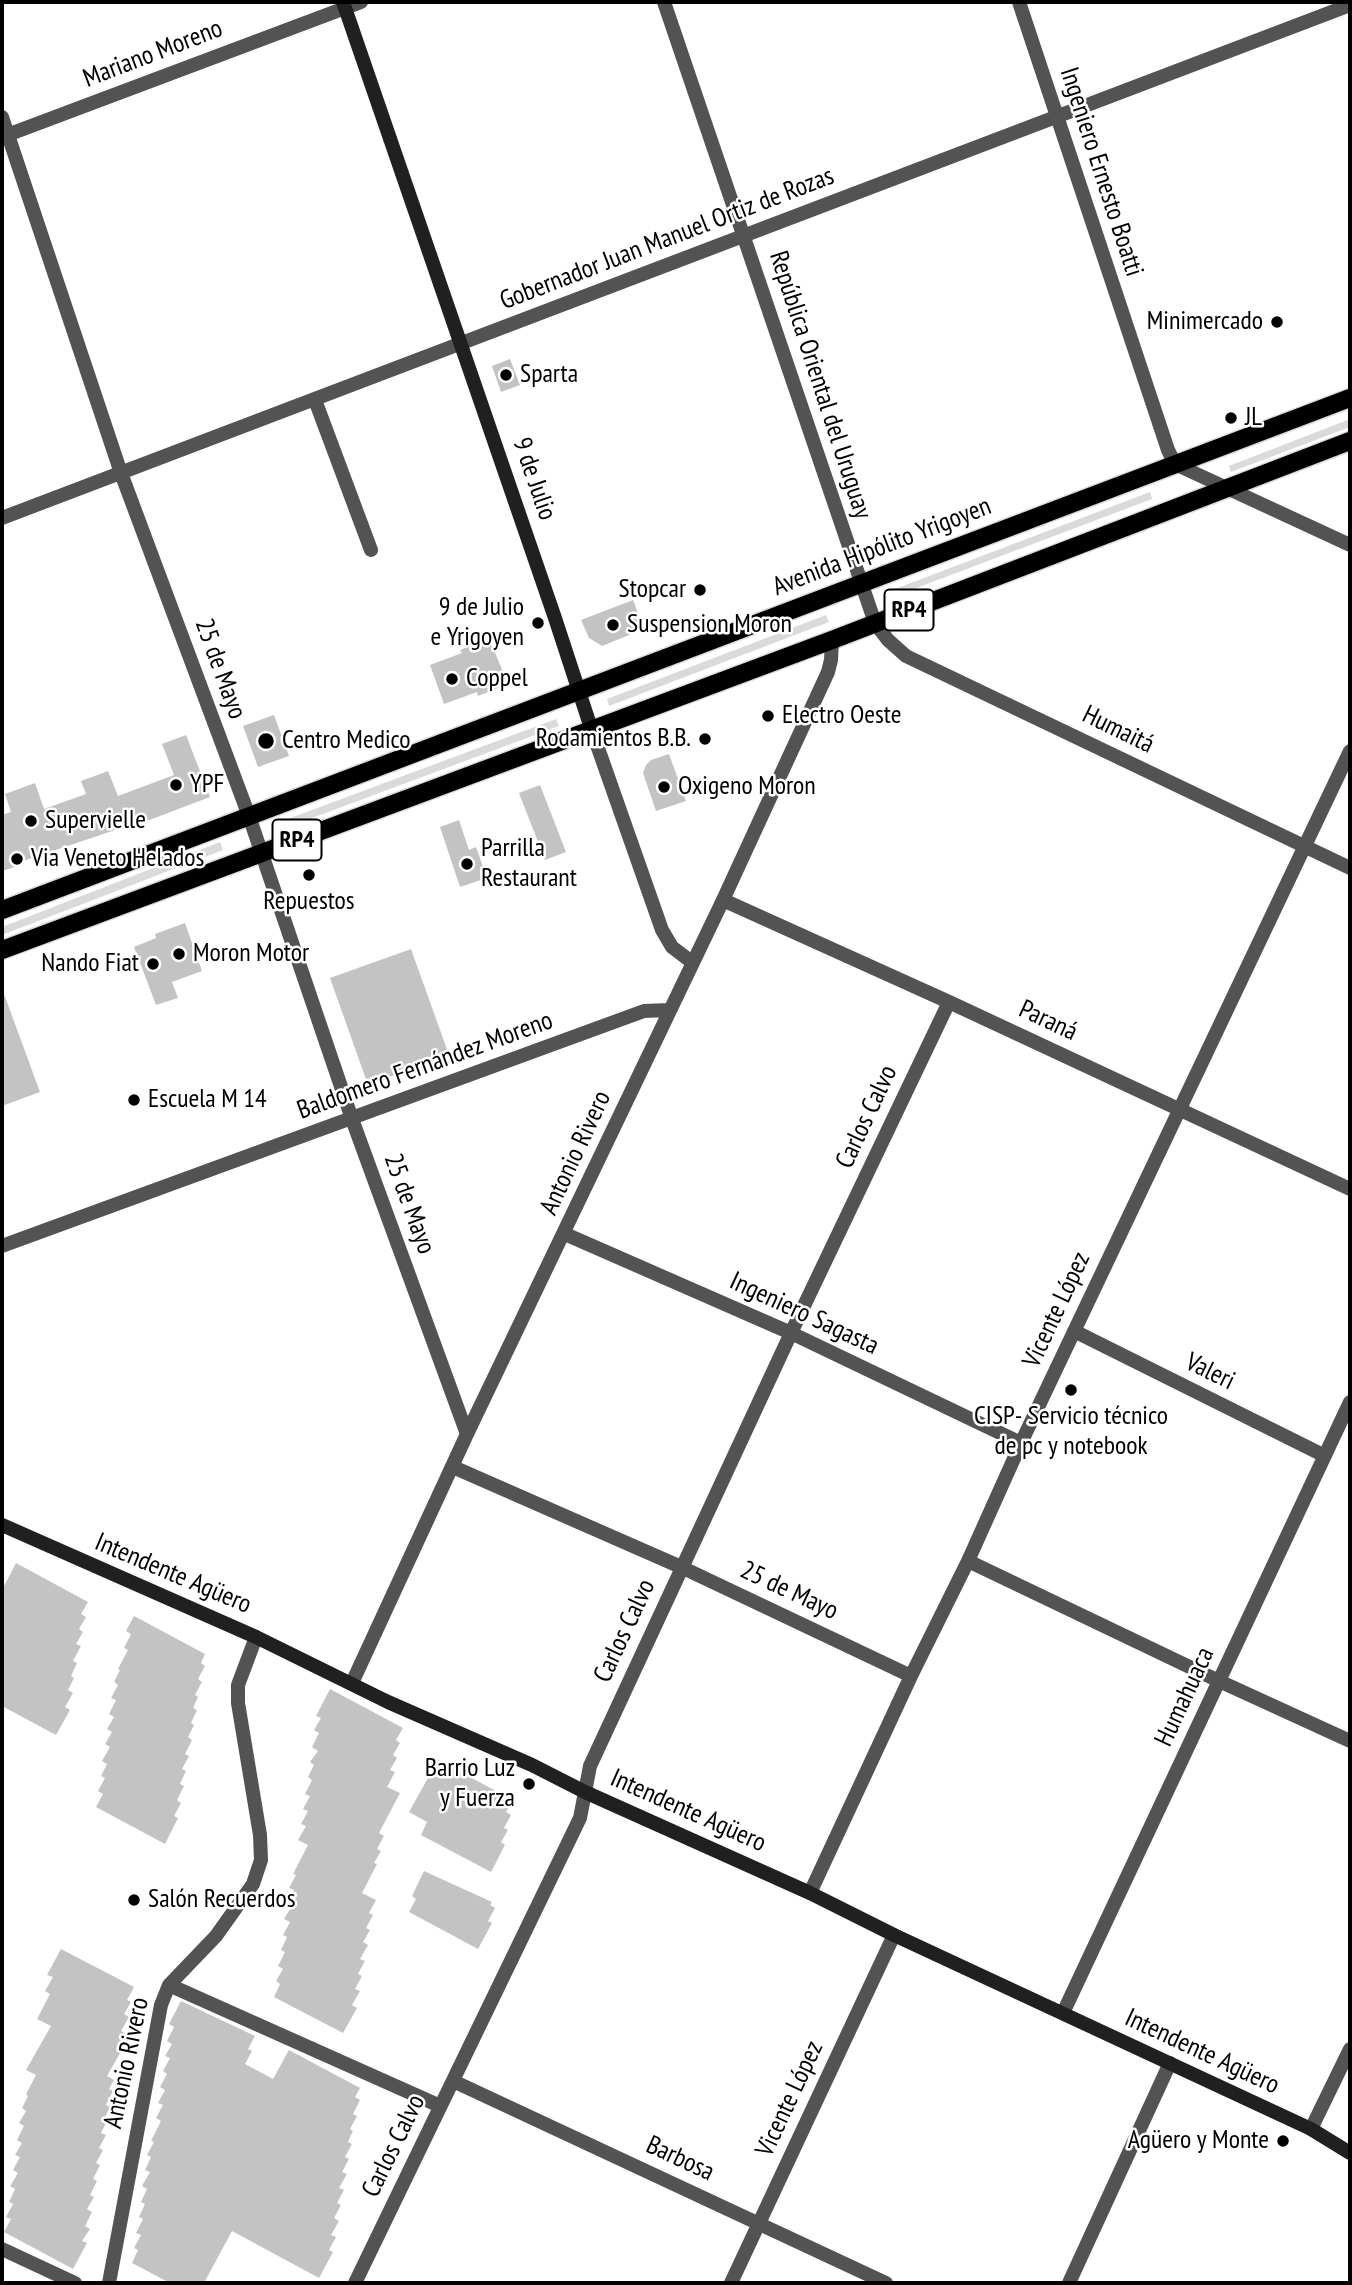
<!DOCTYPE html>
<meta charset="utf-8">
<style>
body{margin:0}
#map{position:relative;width:1352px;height:2285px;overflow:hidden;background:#fff;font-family:"PT Sans Narrow",sans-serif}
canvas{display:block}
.frame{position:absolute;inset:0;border:4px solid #000;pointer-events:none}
</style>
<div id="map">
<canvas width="1352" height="2285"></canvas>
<div class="frame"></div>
</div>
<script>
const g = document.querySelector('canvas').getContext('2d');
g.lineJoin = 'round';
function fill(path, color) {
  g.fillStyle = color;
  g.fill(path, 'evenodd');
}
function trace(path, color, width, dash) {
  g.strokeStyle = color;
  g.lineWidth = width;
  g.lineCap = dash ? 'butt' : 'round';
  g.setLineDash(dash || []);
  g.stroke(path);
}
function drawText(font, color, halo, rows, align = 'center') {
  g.font = font + ' "PT Sans Narrow",sans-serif';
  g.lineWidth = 5;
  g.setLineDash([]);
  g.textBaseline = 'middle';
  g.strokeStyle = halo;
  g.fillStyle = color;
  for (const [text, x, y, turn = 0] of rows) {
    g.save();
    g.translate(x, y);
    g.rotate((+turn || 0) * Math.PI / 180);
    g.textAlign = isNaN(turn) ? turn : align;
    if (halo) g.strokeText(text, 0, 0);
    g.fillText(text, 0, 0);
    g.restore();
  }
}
fill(new Path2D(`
 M1350 419V427L1231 472 1229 466Z
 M1150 492 1152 499 890 598 887 592Z
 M826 615 829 622 609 706 607 699Z
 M556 719 559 726 288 827 285 820Z
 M220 842 223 850 2 935V927Z`), '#dadada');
fill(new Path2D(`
 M510 359 520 385 501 392 492 366Z
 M633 600 644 629 602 646 589 638 581 620Z
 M489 638 508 684 478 696 477 692 444 704 430 665 462 653 460 650Z
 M274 715 289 756 258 767 243 726Z
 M186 735 210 797 131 827 130 825 23 861 24 864 2 871V815L11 812 5 794 35 783 44 809 86 794 81 781 108 771 118 796 174 775 162 744Z
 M669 754 686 801 656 811 643 773 646 765 651 760Z
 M540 785 566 852 545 860 519 793Z
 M459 820 469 850 476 847 487 878 460 887 440 827Z
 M185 923 202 971 172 982 178 998 156 1005 134 947 156 938 155 934Z
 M411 949 449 1055 368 1085 330 978Z
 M2 994H4L40 1092 2 1106Z
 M16 1563 88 1602 81 1614 86 1617 79 1629 83 1632 76 1644 81 1646 73 1661 77 1663 71 1676 74 1678 68 1690 73 1693 65 1707 70 1710 56 1735 2 1706V1590Z
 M134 1616 205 1654 201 1663 205 1666 198 1679 202 1682 195 1695 198 1697 193 1708 197 1710 191 1723 194 1725 188 1737 192 1740 185 1754 189 1756 182 1769 186 1771 180 1784 184 1786 177 1800 181 1803 174 1816 178 1818 165 1844 96 1807 103 1794 98 1791 105 1778 101 1776 107 1764 102 1761 110 1747 105 1744 112 1732 107 1729 114 1717 109 1714 116 1700 111 1698 118 1685 114 1682 120 1670 118 1669 128 1650 124 1648 131 1634 126 1631Z
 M330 1689 403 1728 396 1740 400 1743 393 1755 397 1758 390 1770 395 1772 387 1787 400 1793 379 1833 384 1836 377 1849 381 1851 374 1863 377 1864 362 1893 376 1900 369 1913 373 1915 366 1928 370 1930 363 1942 368 1945 360 1959 365 1961 358 1974 362 1976 355 1989 360 1991 352 2005 357 2008 343 2033 274 1997 280 1984 276 1981 283 1969 278 1966 285 1952 281 1950 287 1937 283 1935 290 1922 284 1919 292 1906 287 1903 294 1890 289 1888 296 1875 293 1874 308 1845 298 1840 306 1826 301 1824 308 1811 303 1809 310 1796 305 1794 312 1780 308 1777 314 1765 310 1762 318 1751 312 1747 319 1733 314 1730 321 1718 316 1716Z
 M438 1760 513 1800 506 1812 511 1815 504 1828 508 1830 501 1842 505 1845 491 1872 421 1835 427 1822 409 1812Z
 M424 1871 492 1902 490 1905 495 1908 488 1921 492 1923 478 1949 409 1912 416 1899 412 1896Z
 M61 1949 134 1987 127 2000 131 2002 124 2014 129 2017 121 2031 125 2033 119 2046 123 2048 107 2076 114 2080 109 2089 113 2091 106 2105 110 2107 103 2121 106 2123 101 2133 106 2135 99 2148 103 2150 96 2163 100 2165 93 2179 97 2181 90 2195 94 2197 87 2209 92 2212 85 2226 90 2229 82 2241 87 2243 73 2269 4 2232 11 2219 6 2217 13 2204 9 2202 15 2189 10 2186 18 2173 13 2170 20 2157 15 2155 22 2143 17 2140 24 2126 19 2123 26 2111 22 2108 28 2096 26 2094 36 2075 26 2070 51 2026 37 2019 50 1994 45 1991 53 1977 47 1975Z
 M181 2001 255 2036 248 2049 252 2051 245 2064 273 2079 289 2050 360 2088 355 2097 360 2100 353 2114 357 2116 350 2129 353 2131 348 2142 352 2144 345 2157 349 2159 342 2172 347 2174 339 2188 344 2190 337 2203 341 2205 334 2218 339 2221 331 2235 336 2237 329 2250 333 2252 319 2278 232 2231 204 2283H170L132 2263 138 2250 134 2248 141 2235 136 2233 143 2219 139 2217 145 2204 141 2202 147 2189 142 2186 150 2172 145 2170 151 2157 147 2155 154 2142 151 2141 161 2121 156 2118 163 2105 158 2103 165 2090 160 2087 167 2074 163 2071 170 2058 165 2056 172 2044 167 2041 174 2027 169 2024Z`), '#c3c3c3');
const primary = new Path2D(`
 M2 910 1350 398
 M2 950 832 640 1350 441`);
trace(primary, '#dbdbdb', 21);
trace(new Path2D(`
 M664 2 875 623 888 640 906 656 1350 868
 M1019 2 1168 450 1175 464 1350 545
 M2 117 121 473 249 816 352 1119 467 1434
 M2 137 361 2
 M315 400 371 550
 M2 518 1350 5
 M591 728 662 930 672 947 693 963
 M723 900 949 1002 1350 1189
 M565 1234 791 1333 1021 1443
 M2 1246 644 1011 669 1010
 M1074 1331 1325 1456
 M453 1467 681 1567 911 1676
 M968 1561 1219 1681 1350 1741
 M352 1683 467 1434 723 900 828 672 831 660 832 640
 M810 1893 911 1676 968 1561 1021 1443 1350 751
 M169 1985 440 2106
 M1063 2013 1350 1402
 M453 2081 886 2283
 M1311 2129 1350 2049
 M2 2249 75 2283
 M109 2283 161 2005 169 1985 216 1936 253 1884 261 1860 260 1835 238 1703V1685L256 1637
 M355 2283 580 1818 590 1766 791 1333 949 1002
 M731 2283 894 1935
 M1069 2283 1170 2063`), '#535353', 14);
trace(new Path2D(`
 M343 2 555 618 591 728
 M2 1525 256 1637 388 1702 532 1765 585 1792 810 1893 894 1935 1311 2129 1350 2153`), '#202020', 14);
trace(primary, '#000', 18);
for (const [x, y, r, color] of [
 [1277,322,7,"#000"],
 [506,375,7,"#000"],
 [1231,418,7,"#000"],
 [700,590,7,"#000"],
 [538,623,7,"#000"],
 [613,625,7,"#000"],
 [452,679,7,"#000"],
 [768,716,7,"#000"],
 [705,739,7,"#000"],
 [266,741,9,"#000"],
 [176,785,7,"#000"],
 [664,787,7,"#000"],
 [31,821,7,"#000"],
 [17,859,7,"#000"],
 [467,864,7,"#000"],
 [309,875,7,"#000"],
 [179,954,7,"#000"],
 [153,964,7,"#000"],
 [134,1100,7,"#000"],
 [1071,1390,7,"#000"],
 [529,1784,7,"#000"],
 [134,1900,7,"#000"],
 [1283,2141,7,"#000"]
]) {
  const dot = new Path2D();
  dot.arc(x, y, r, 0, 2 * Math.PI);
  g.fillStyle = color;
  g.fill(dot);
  trace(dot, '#fff', 2.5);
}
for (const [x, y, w] of [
 [909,610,49],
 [297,840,49]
]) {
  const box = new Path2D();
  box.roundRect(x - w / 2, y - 20.5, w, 41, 5);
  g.fillStyle = '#fff';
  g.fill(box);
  trace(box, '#000', 2);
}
drawText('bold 24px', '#000', null, [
 ["RP4",909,610],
 ["RP4",297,840]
]);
drawText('26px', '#000', '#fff', [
 ["Mariano Moreno",153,54,-21],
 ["Ingeniero Ernesto Boatti",1101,172,72],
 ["Gobernador Juan Manuel Ortiz de Rozas",667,239,-21],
 ["República Oriental del Uruguay",820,385,72],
 ["9 de Julio",534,479,71],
 ["Avenida Hipólito Yrigoyen",882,547,-21],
 ["25 de Mayo",220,669,70],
 ["Humaitá",1118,730,26],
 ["Paraná",1048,1021,25],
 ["Baldomero Fernández Moreno",425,1066,-20],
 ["Carlos Calvo",867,1117,-65],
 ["Antonio Rivero",576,1153,-65],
 ["25 de Mayo",409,1204,70],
 ["Vicente López",1057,1310,-65],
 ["Ingeniero Sagasta",804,1314,25],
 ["Valeri",1210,1372,26],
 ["Intendente Agüero",173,1574,23],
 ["25 de Mayo",789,1591,25],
 ["Carlos Calvo",625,1631,-65],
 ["Humahuaca",1185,1697,-65],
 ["Intendente Agüero",688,1811,24],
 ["Intendente Agüero",1202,2052,25],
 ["Antonio Rivero",127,2063,-78],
 ["Vicente López",790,2099,-65],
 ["Carlos Calvo",394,2146,-64],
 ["Barbosa",680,2159,25]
]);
drawText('26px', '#000', '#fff', [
 ["Minimercado",1263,322,"right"],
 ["Sparta",520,375],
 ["JL",1245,418],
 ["Stopcar",686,590,"right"],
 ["9 de Julio",524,608,"right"],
 ["e Yrigoyen",524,638,"right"],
 ["Suspension Moron",627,625],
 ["Coppel",466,679],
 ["Electro Oeste",782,716],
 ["Rodamientos B.B.",691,739,"right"],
 ["Centro Medico",282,741],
 ["YPF",190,785],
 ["Oxigeno Moron",678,787],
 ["Supervielle",45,821],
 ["Parrilla",481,849],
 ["Restaurant",481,879],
 ["Via Veneto Helados",31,859],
 ["Repuestos",309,902,"center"],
 ["Moron Motor",193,954],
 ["Nando Fiat",139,964,"right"],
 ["Escuela M 14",148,1100],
 ["CISP- Servicio técnico",1071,1417,"center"],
 ["de pc y notebook",1071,1447,"center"],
 ["Barrio Luz",515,1769,"right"],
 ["y Fuerza",515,1799,"right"],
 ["Salón Recuerdos",148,1900],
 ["Agüero y Monte",1269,2141,"right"]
], 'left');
</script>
